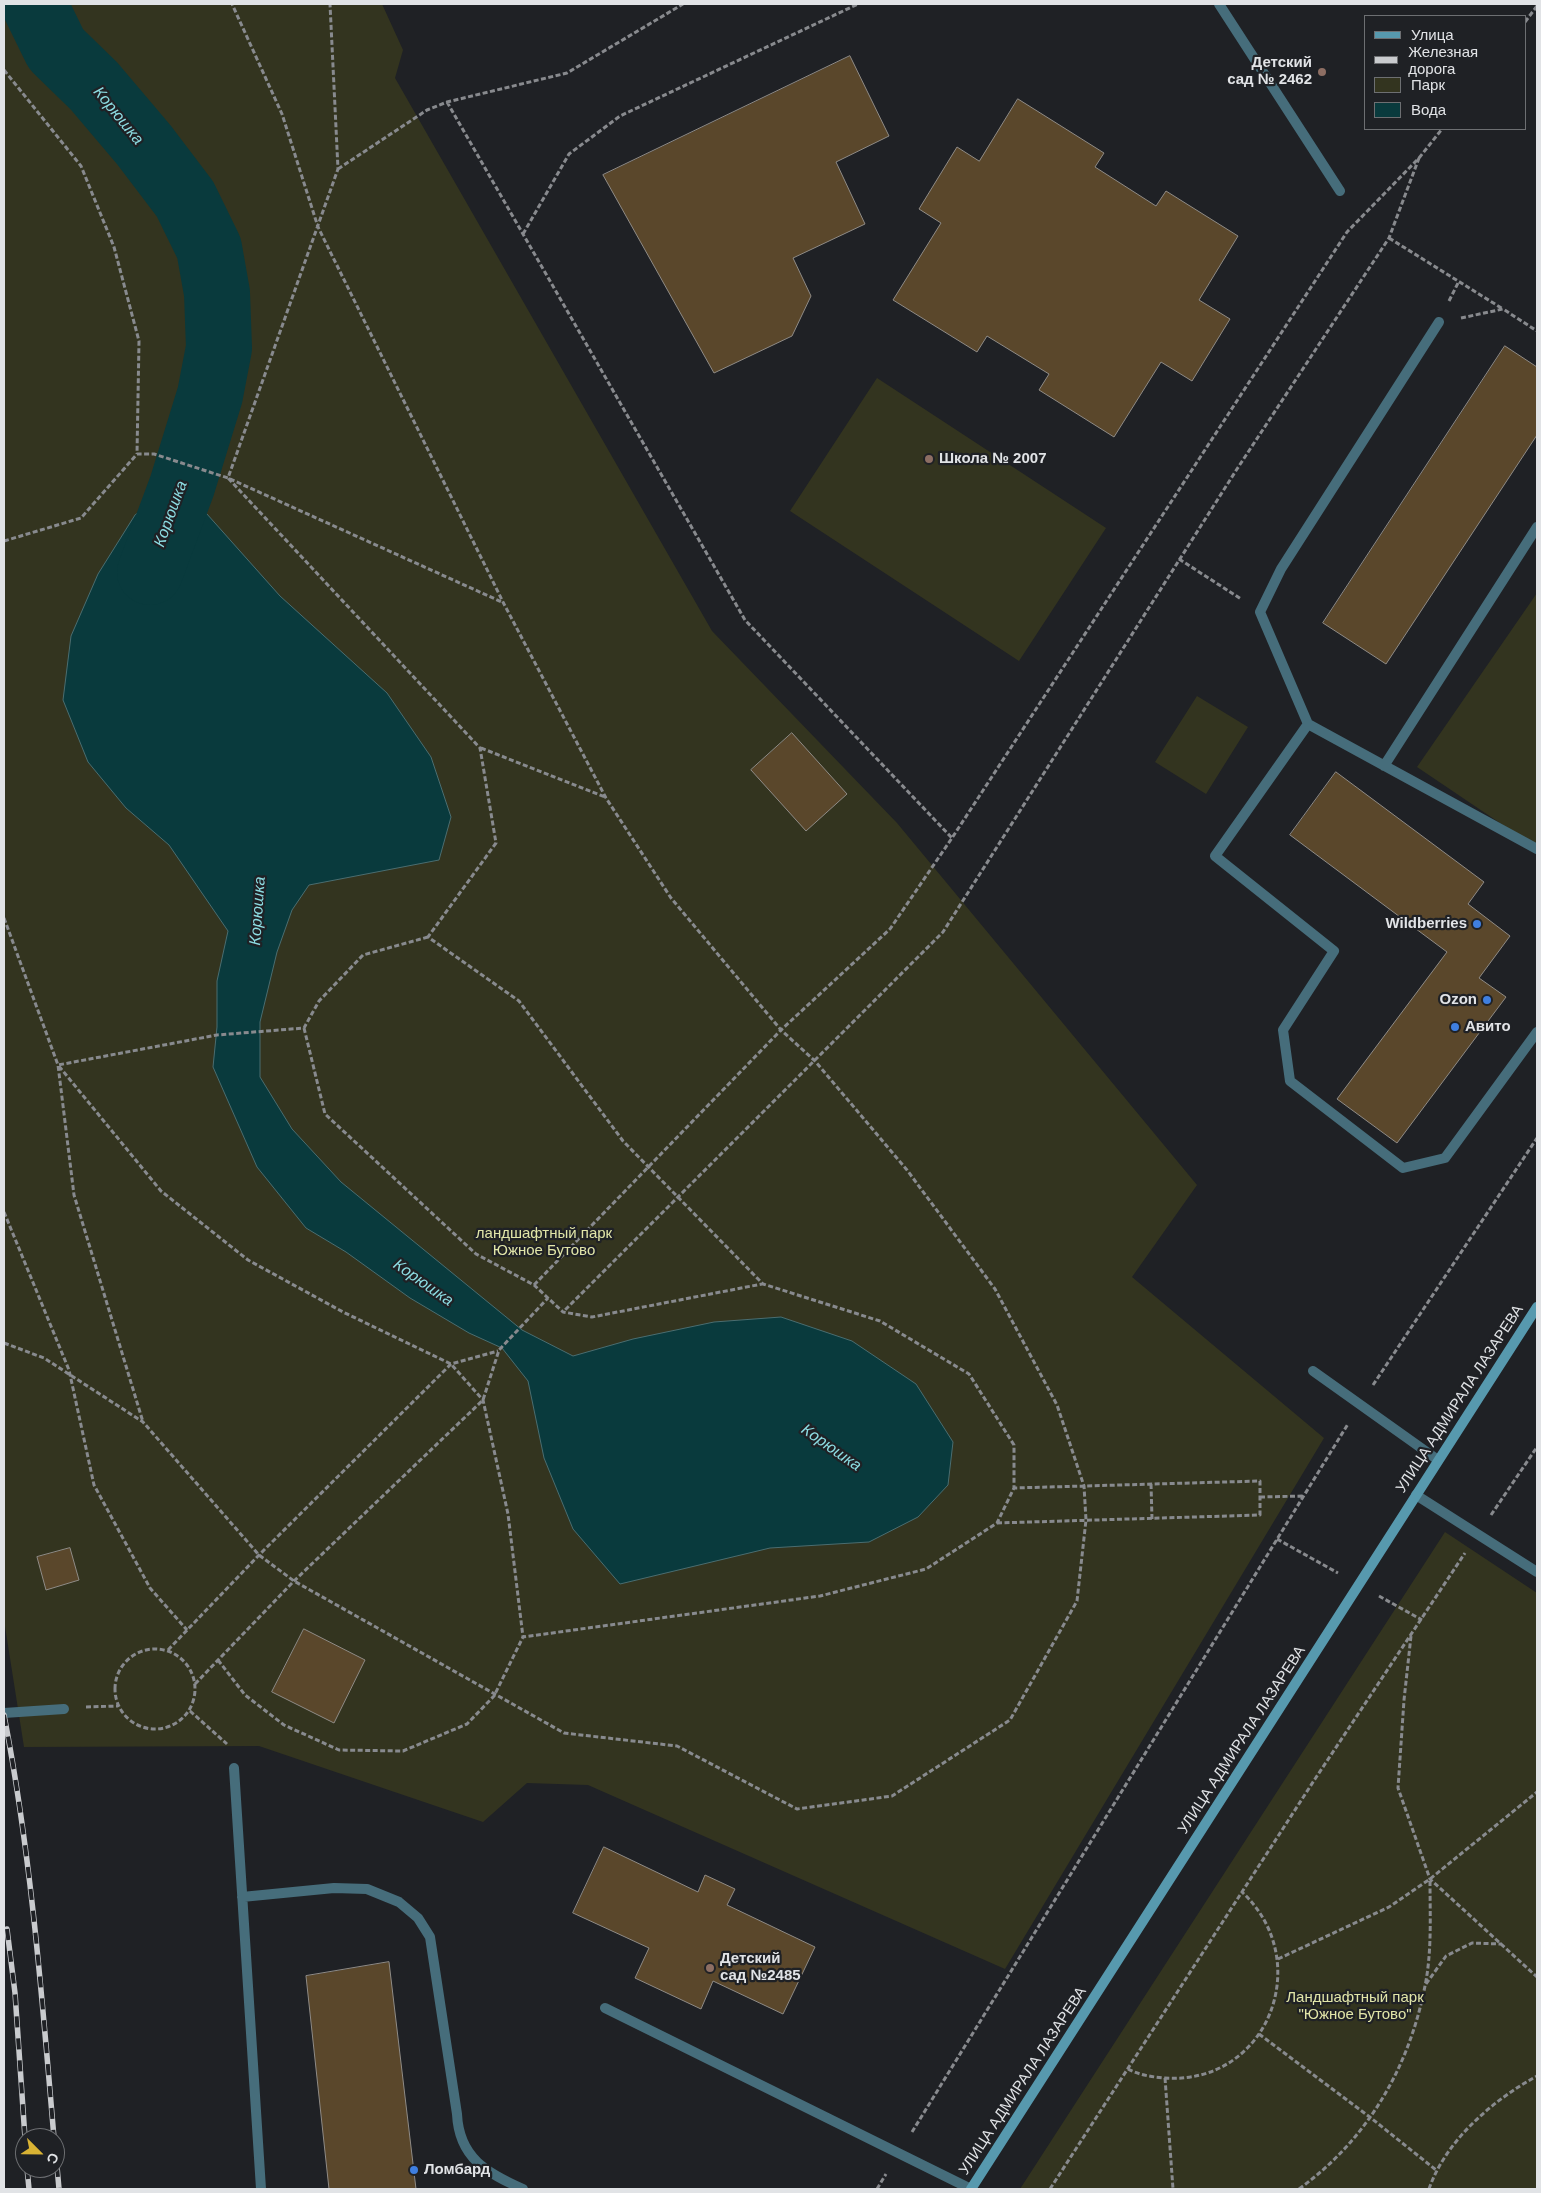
<!DOCTYPE html>
<meta charset="utf-8">
<style>
body{margin:0}
#map{position:relative;width:1541px;height:2193px;overflow:hidden;background:#1f2125;font-family:Helvetica,sans-serif}
canvas{display:block}
.frame{position:absolute;inset:0;border:5px solid #e1e3e6;pointer-events:none}
.legend{position:absolute;left:1364px;top:15px;width:162px;height:115px;box-sizing:border-box;background:#1f2125;border:1px solid #6d6f72;margin:0;padding:6px 9px;list-style:none;font-size:15px;color:#e1e3e6}
.legend li{display:flex;align-items:center;gap:10px;height:25px}
.legend b{width:25px;border:1px solid #6d6f72}
.north{position:absolute;left:15px;top:2128px;width:50px;height:50px;box-sizing:border-box;background:#1f2125;border:1px solid #6d6f72;border-radius:50%;rotate:113deg;font-size:14px;font-weight:700;line-height:20px;text-align:center;color:#e1e3e6}
.north::after{content:'';display:block;margin:auto;width:18px;height:22px;background:#d9b334;clip-path:polygon(50% 0,100% 100%,50% 72%,0 100%)}
</style>
<div id="map">
<canvas width="1541" height="2193"></canvas>
<div class="frame"></div>
<ul class="legend">
<li><b style="height:6px;background:#5799ae"></b>Улица</li>
<li><b style="height:6px;background:#c9cbce"></b>Железная дорога</li>
<li><b style="height:14px;background:#33341f"></b>Парк</li>
<li><b style="height:14px;background:#093a3d"></b>Вода</li>
</ul>
<div class="north">С</div>
</div>
<script>
const g = document.querySelector('canvas').getContext('2d');
g.lineJoin = 'round';
function fill(path, color) {
  g.fillStyle = color;
  g.fill(path, 'evenodd');
}
function trace(path, color, width, dash) {
  g.strokeStyle = color;
  g.lineWidth = width;
  g.lineCap = dash ? 'butt' : 'round';
  g.setLineDash(dash || []);
  g.stroke(path);
}
function drawText(font, color, halo, rows, align = 'center') {
  g.font = font + ' Helvetica,sans-serif';
  g.lineWidth = 4.5;
  g.setLineDash([]);
  g.textBaseline = 'middle';
  g.strokeStyle = halo;
  g.fillStyle = color;
  for (const [text, x, y, turn = 0] of rows) {
    g.save();
    g.translate(x, y);
    g.rotate((+turn || 0) * Math.PI / 180);
    g.textAlign = isNaN(turn) ? turn : align;
    if (halo) g.strokeText(text, 0, 0);
    g.fillText(text, 0, 0);
    g.restore();
  }
}
fill(new Path2D(`
 M4 4H382L403 50 395 78 712 631 897 823 1197 1185 1132 1277 1324 1438 1005 1969 588 1785 527 1783 483 1822 259 1746 24 1747 4 1620Z
 M877 378 1106 528 1019 661 790 511Z
 M1537 593V848L1417 767Z
 M1197 696 1248 727 1206 794 1155 762Z
 M1445 1532 1537 1593V2189H1020Z`), '#33341f');
const water = new Path2D(`
 M182 486 280 596 387 693 431 757 451 817 439 860 309 885 292 910 277 952 260 1022V1077L292 1129 341 1182 522 1330 573 1356 633 1339 714 1322 781 1317 852 1341 916 1384 953 1442 948 1485 918 1517 869 1542 770 1548 620 1584 573 1529 544 1458 528 1381 502 1348 469 1333 410 1298 346 1252 306 1228 257 1167 213 1067 217 1027V981L228 931 169 845 126 808 88 762 63 700 71 636 98 574 135 515Z`);
fill(water, '#093a3d');
trace(water, '#4a6d70', 1);
trace(new Path2D(`
 M34 4 56 49 94 86 144 145 185 199 209 248 217 293 219 348 210 395 182 486 150 572`), '#093a3d', 66);
const building = new Path2D(`
 M850 56 889 136 836 162 865 224 793 258 811 296 792 336 714 373 603 175Z
 M1018 99 1104 153 1095 167 1156 206 1166 191 1238 236 1199 300 1230 319 1192 381 1161 362 1114 437 1039 390 1049 374 987 336 977 352 893 300 941 223 919 209 957 147 979 161Z
 M1505 346 1537 367V435L1386 664 1323 623Z
 M792 733 847 794 806 831 751 770Z
 M1336 772 1484 882 1468 904 1510 936 1479 978 1506 997 1397 1143 1337 1099 1447 952 1290 835Z
 M70 1548 79 1580 46 1590 37 1557Z
 M304 1629 365 1660 334 1723 272 1692Z
 M604 1847 698 1892 705 1875 735 1889 727 1905 815 1947 783 2014 713 1981 701 2009 635 1978 649 1948 573 1913Z
 M389 1962 416 2189H329L306 1976Z`);
fill(building, '#5a472b');
trace(building, '#8f8b86', 1);
trace(new Path2D(`
 M1525 22 1537 6
 M4 70 81 166 114 247 139 341 137 454
 M447 102 745 620 952 838
 M1419 158 1442 129
 M338 169 427 110 447 102 567 73 683 4
 M523 234 569 154 620 116 858 4
 M1389 238 1503 309
 M1449 301 1459 281
 M1461 318 1503 309 1537 331
 M4 541 81 518 137 454H154L228 478 338 169 330 4
 M1179 559 1241 599
 M481 748 605 797
 M4 918 58 1065 74 1195 143 1422
 M428 937 363 955 319 1001 304 1028 217 1035 58 1065 161 1191 248 1260 343 1312 451 1364 483 1400 508 1514 523 1637
 M304 1028 325 1114 476 1254 534 1285 563 1312 592 1317 762 1284
 M4 1212 69 1370 94 1485 150 1588 187 1630
 M534 1285 781 1030 890 929 952 838 1347 232 1419 158 1389 238 1237 469 943 932 563 1312
 M4 1343 44 1358 143 1422 259 1555 294 1581 564 1733 677 1746 797 1809 892 1796 1010 1720 1077 1601 1086 1520 1084 1486 1057 1405 995 1289 907 1170 815 1061 781 1030 671 898 606 798 504 604 318 227 282 114 232 4
 M1373 1385 1537 1138
 M1151 1484 1152 1519
 M1260 1497 1304 1496
 M1491 1515 1537 1447
 M997 1523 1260 1515V1481L1014 1488
 M1277 1539 1338 1573
 M1379 1596 1422 1620
 M1411 1636 1404 1700 1398 1788 1430 1879 1537 1977
 M115 1689a40 40 0 1 1 80 0a40 40 0 1 1-80 0Z
 M168 1650 259 1555 451 1364 498 1351
 M218 1660 245 1695 284 1725 339 1750 403 1751 467 1724 494 1696 523 1637 820 1596 926 1569 997 1523 1014 1488V1445L969 1374 880 1321 763 1284 623 1141 519 1001 428 937 496 843 480 748 228 478 504 603
 M195 1684 294 1581 483 1400 499 1350 548 1298
 M86 1707 118 1706
 M190 1711 227 1744
 M1278 1959 1389 1907 1430 1879 1537 1792
 M1426 1984 1446 1956 1472 1943 1502 1944
 M1259 2034 1371 2118 1436 2170
 M1128 2069C1139 2075 1152 2077 1165 2078 1268 2085 1316 1961 1242 1892
 M1165 2078 1173 2189
 M912 2132 1348 1424
 M877 2189 886 2174
 M1050 2189 1315 1779 1465 1553
 M1299 2189C1367 2140 1409 2068 1425 1986 1432 1952 1430 1915 1430 1880
 M1429 2189C1446 2140 1493 2100 1537 2076`), '#888a8e', 3, [5, 2.5]);
trace(new Path2D(`
 M1219 4 1340 191
 M1439 322 1281 569 1260 612 1308 724 1537 849
 M1308 724 1215 856 1334 951 1283 1030 1290 1081 1403 1168 1445 1158 1537 1032
 M1384 766 1537 527
 M1313 1371 1438 1460
 M1416 1495 1537 1572
 M4 1713 64 1709
 M234 1768 261 2189
 M242 1897 334 1888 367 1889 399 1902 418 1918 430 1937 457 2114C459 2158 487 2173 523 2189
 M605 2008 971 2189`), '#466d7b', 10);
trace(new Path2D(`
 M971 2189 1537 1307`), '#5799ae', 10);
const rail = new Path2D(`
 M4 1715C31 1854 42 1997 54 2138
 M7 1929 15 1993 25 2138
 M55 2144 59 2189
 M27 2168 29 2189`);
trace(rail, '#c9cbce', 5.5);
trace(rail, '#1f2125', 4, [11]);
for (const [x, y, r, color] of [
 [1322,72,5,"#8d6e63"],
 [929,459,5,"#8d6e63"],
 [1477,924,5,"#3f7fe0"],
 [1487,1000,5,"#3f7fe0"],
 [1455,1027,5,"#3f7fe0"],
 [710,1968,5,"#8d6e63"],
 [414,2170,5,"#3f7fe0"]
]) {
  const dot = new Path2D();
  dot.arc(x, y, r, 0, 2 * Math.PI);
  g.fillStyle = color;
  g.fill(dot);
  trace(dot, '#1f2125', 2);
}
drawText('bold 15px', '#e1e3e6', '#1f2125', [
 ["Детский",1312,63,"right"],
 ["сад № 2462",1312,80,"right"],
 ["Школа № 2007",939,459],
 ["Wildberries",1467,924,"right"],
 ["Ozon",1477,1000,"right"],
 ["Авито",1465,1027],
 ["Детский",720,1959],
 ["сад №2485",720,1976],
 ["Ломбард",424,2170]
], 'left');
drawText('15px', '#e1e5a8', '#1f2125', [
 ["ландшафтный парк",544,1234],
 ["Южное Бутово",544,1251],
 ["Ландшафтный парк",1355,1998],
 ["\"Южное Бутово\"",1355,2015]
]);
drawText('15px', '#e1e3e6', '#1f2125', [
 ["УЛИЦА АДМИРАЛА ЛАЗАРЕВА",1460,1399,-57],
 ["УЛИЦА АДМИРАЛА ЛАЗАРЕВА",1242,1740,-57],
 ["УЛИЦА АДМИРАЛА ЛАЗАРЕВА",1023,2081,-57]
]);
drawText('italic 16px', '#8cdce2', '#1f2125', [
 ["Корюшка",118,116,51],
 ["Корюшка",171,514,-70],
 ["Корюшка",258,911,-86],
 ["Корюшка",423,1283,35],
 ["Корюшка",831,1448,35]
]);
</script>
